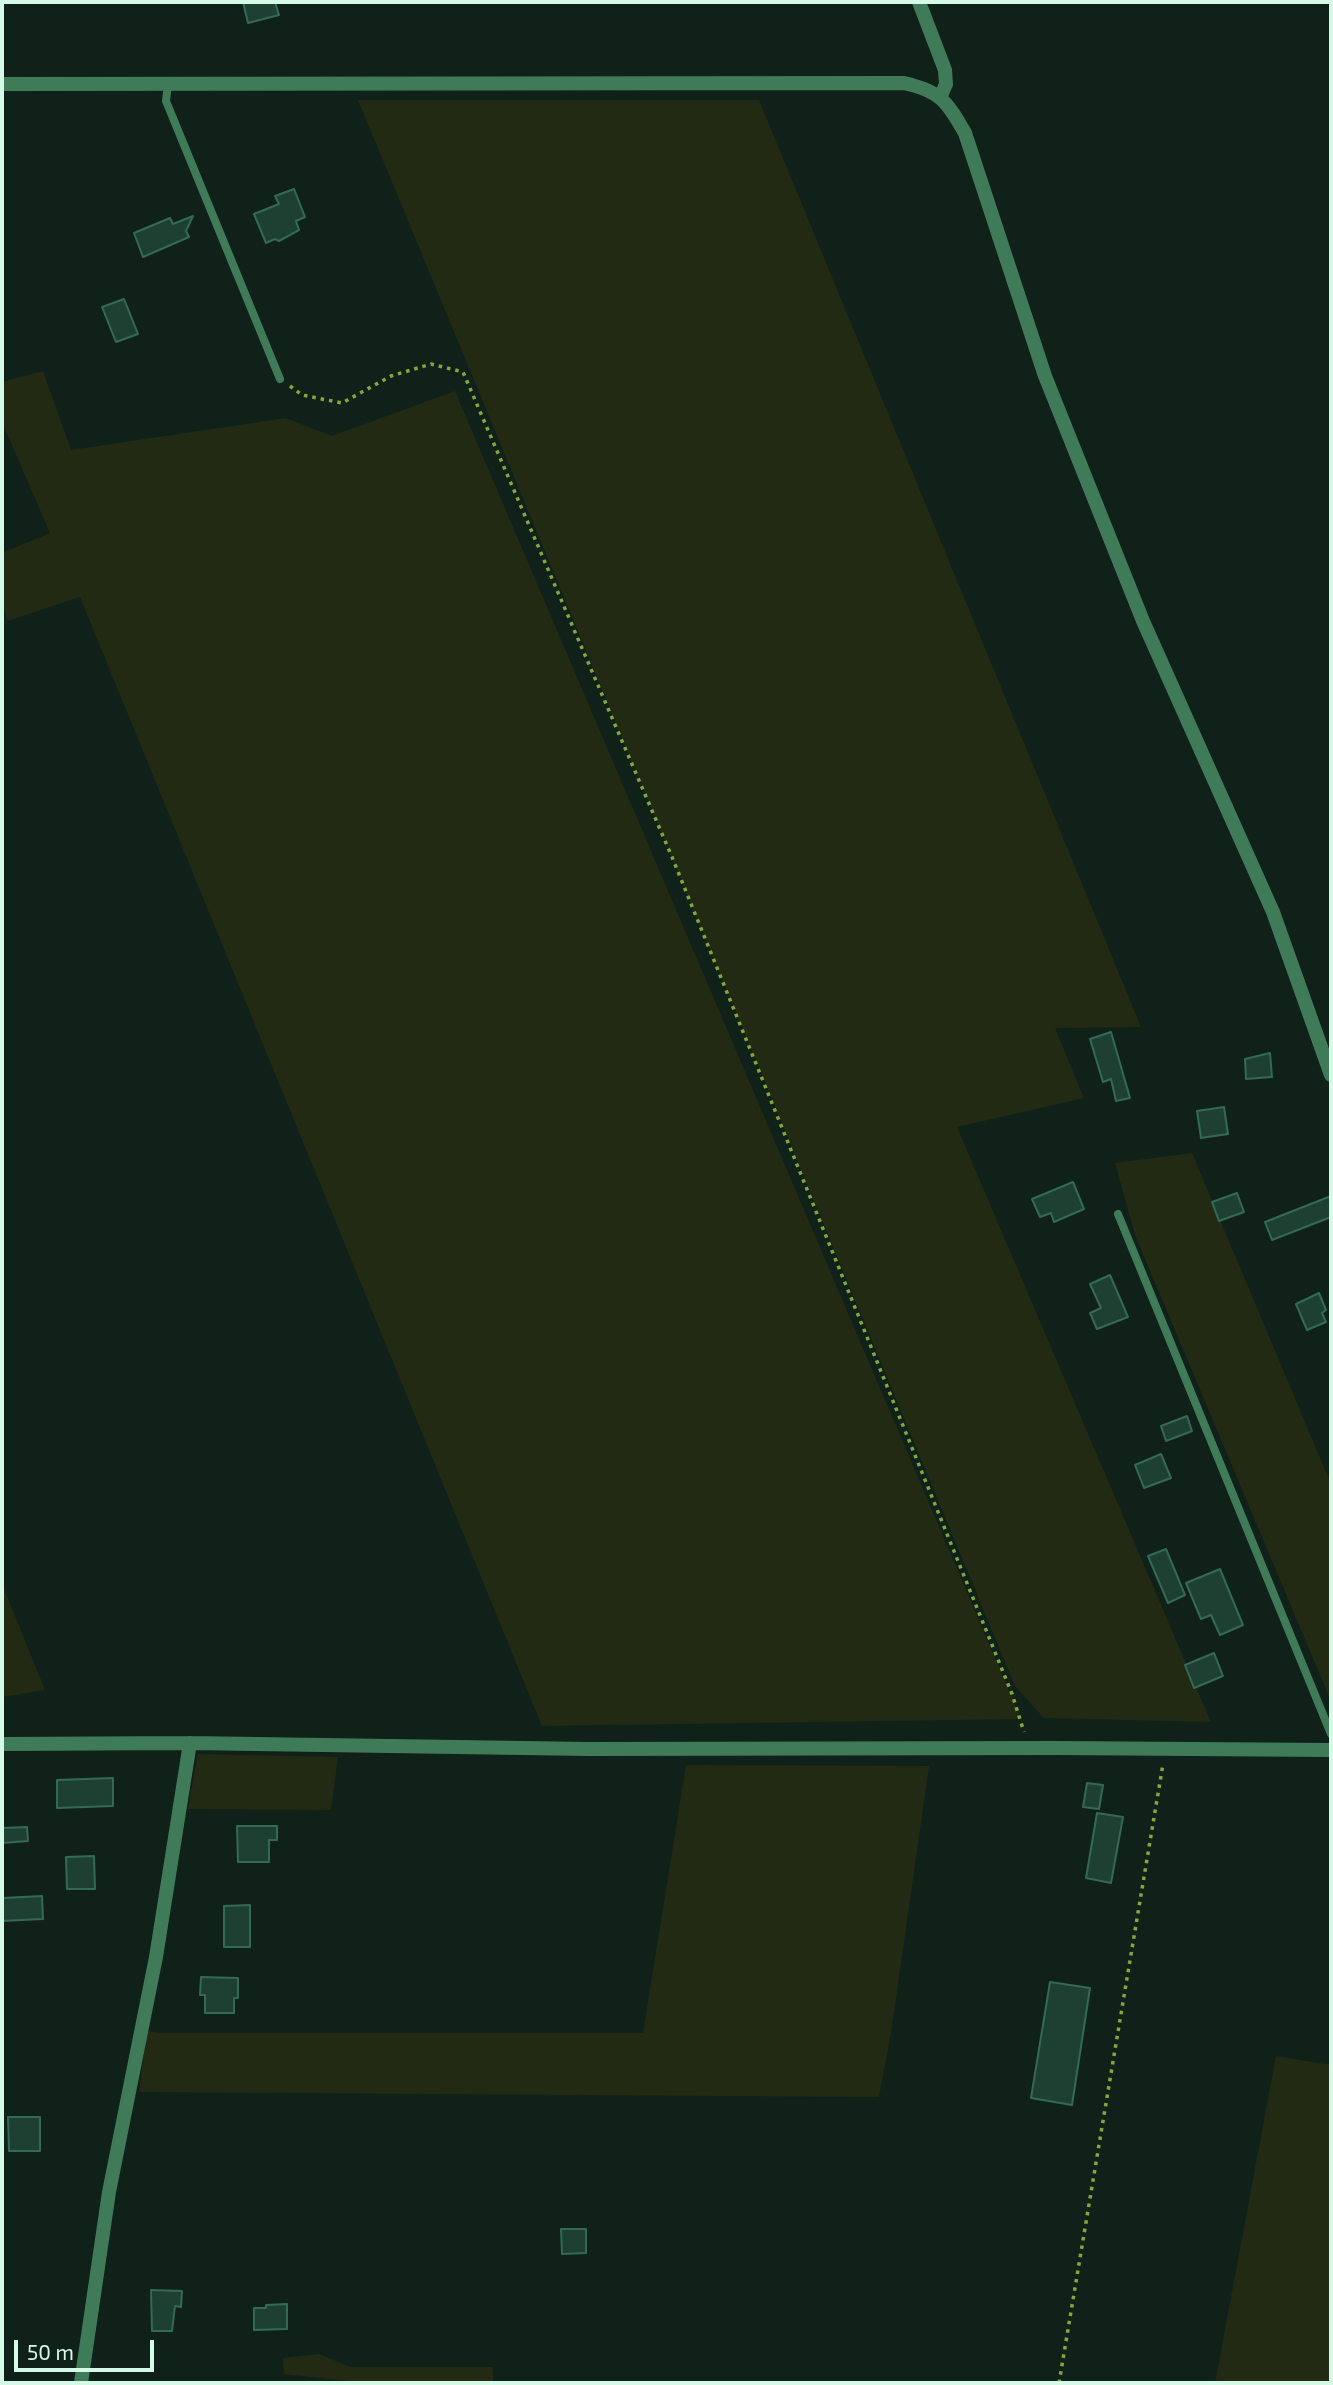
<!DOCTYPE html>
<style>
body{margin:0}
#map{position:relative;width:1333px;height:2385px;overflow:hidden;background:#10211a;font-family:"Exo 2",sans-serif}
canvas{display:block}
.frame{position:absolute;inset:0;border:4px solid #d5fae8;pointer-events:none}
.scale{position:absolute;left:14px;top:2340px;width:140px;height:32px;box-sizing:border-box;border:4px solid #d5fae8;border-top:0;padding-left:9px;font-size:21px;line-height:24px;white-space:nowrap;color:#d5fae8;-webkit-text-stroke:5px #10211a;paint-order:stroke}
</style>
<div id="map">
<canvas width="1333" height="2385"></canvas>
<div class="frame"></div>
<div class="scale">50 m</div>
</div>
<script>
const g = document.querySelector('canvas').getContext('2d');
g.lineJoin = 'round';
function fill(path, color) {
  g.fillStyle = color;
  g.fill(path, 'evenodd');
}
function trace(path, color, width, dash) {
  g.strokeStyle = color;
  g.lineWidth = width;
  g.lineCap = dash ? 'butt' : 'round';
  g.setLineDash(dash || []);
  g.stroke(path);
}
fill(new Path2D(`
 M358 100H759L1141 1027 1055 1028 1084 1098 957 1127 1211 1722 1044 1718 1015 1686Z
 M43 371 71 450 286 418 332 436 455 391 1021 1719 542 1726 80 597 8 621 2 606V553L50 533 2 422V382Z
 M1192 1153 1331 1484V1701L1135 1235 1115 1163Z
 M2 1584 45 1690 2 1697Z
 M198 1754 338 1757 331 1810 188 1809Z
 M686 1765 929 1766 891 2033 879 2097 139 2092 147 2031 161 2033H643Z
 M1276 2056 1331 2065V2383H1215Z
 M319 2354 351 2367H493V2383H367L284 2374 283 2358Z`), '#232a14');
const building = new Path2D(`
 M243 2H275L279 15 248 23Z
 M294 189 305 217 296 221 299 230 279 241 275 239 266 243 254 214 279 204 275 196Z
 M193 216 186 231 189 237 143 257 134 233 170 218 173 224Z
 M124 299 138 334 116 342 102 307Z
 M1111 1032 1130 1098 1116 1101 1111 1079 1103 1082 1090 1039Z
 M1270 1053 1272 1077 1246 1079 1245 1059Z
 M1224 1107 1228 1134 1201 1138 1197 1111Z
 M1073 1182 1084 1209 1054 1222 1051 1213 1040 1217 1032 1199Z
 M1237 1193 1244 1212 1219 1221 1212 1202Z
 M1331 1196V1217L1272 1240 1265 1222Z
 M1110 1275 1128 1317 1097 1329 1090 1313 1101 1308 1090 1284Z
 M1319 1293 1326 1310 1322 1313 1326 1322 1307 1330 1296 1304Z
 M1187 1416 1192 1431 1166 1441 1161 1426Z
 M1161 1454 1171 1478 1144 1488 1135 1465Z
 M1166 1549 1185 1595 1168 1603 1148 1556Z
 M1220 1569 1243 1625 1220 1635 1211 1615 1201 1619 1186 1583Z
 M1214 1653 1223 1676 1194 1688 1185 1665Z
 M113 1778V1806L57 1808V1780Z
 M1087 1783 1103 1785 1099 1809 1083 1807Z
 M1097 1813 1123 1817 1111 1883 1086 1878Z
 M237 1826H277V1840H269V1862H238Z
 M27 1827 28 1841 2 1843V1828Z
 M94 1856 95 1889H67L66 1857Z
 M42 1896 43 1919 2 1921V1898Z
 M250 1905V1947H224V1906Z
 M201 1977 238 1978V1998H234V2013H205V1995H200Z
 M1050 1982 1090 1988 1072 2105 1031 2098Z
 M8 2117H40V2151H9Z
 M561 2229H586V2253L562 2254Z
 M151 2290 182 2291 181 2307 175 2306 172 2331H152Z
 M287 2304V2329L254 2330V2308H266V2305Z`);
fill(building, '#1e4032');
trace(building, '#336a53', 2);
trace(new Path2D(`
 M290 386 302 395 342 403 391 376 431 364 463 372 672 857 1012 1694 1024 1732
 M1059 2383 1163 1764`), '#85a83b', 3.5, [3.5, 5]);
trace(new Path2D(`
 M168 84 166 101 280 379
 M1118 1214 1331 1734`), '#407b59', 8);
trace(new Path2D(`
 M919 2 945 70 946 84 940 98
 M2 84 904 83C940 91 947 101 965 133L1045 376 1143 621 1273 912 1331 1075
 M2 1744 190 1743 589 1749 1055 1748 1331 1750
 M81 2383 109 2192 156 1957 190 1743`), '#407b59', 14);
</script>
